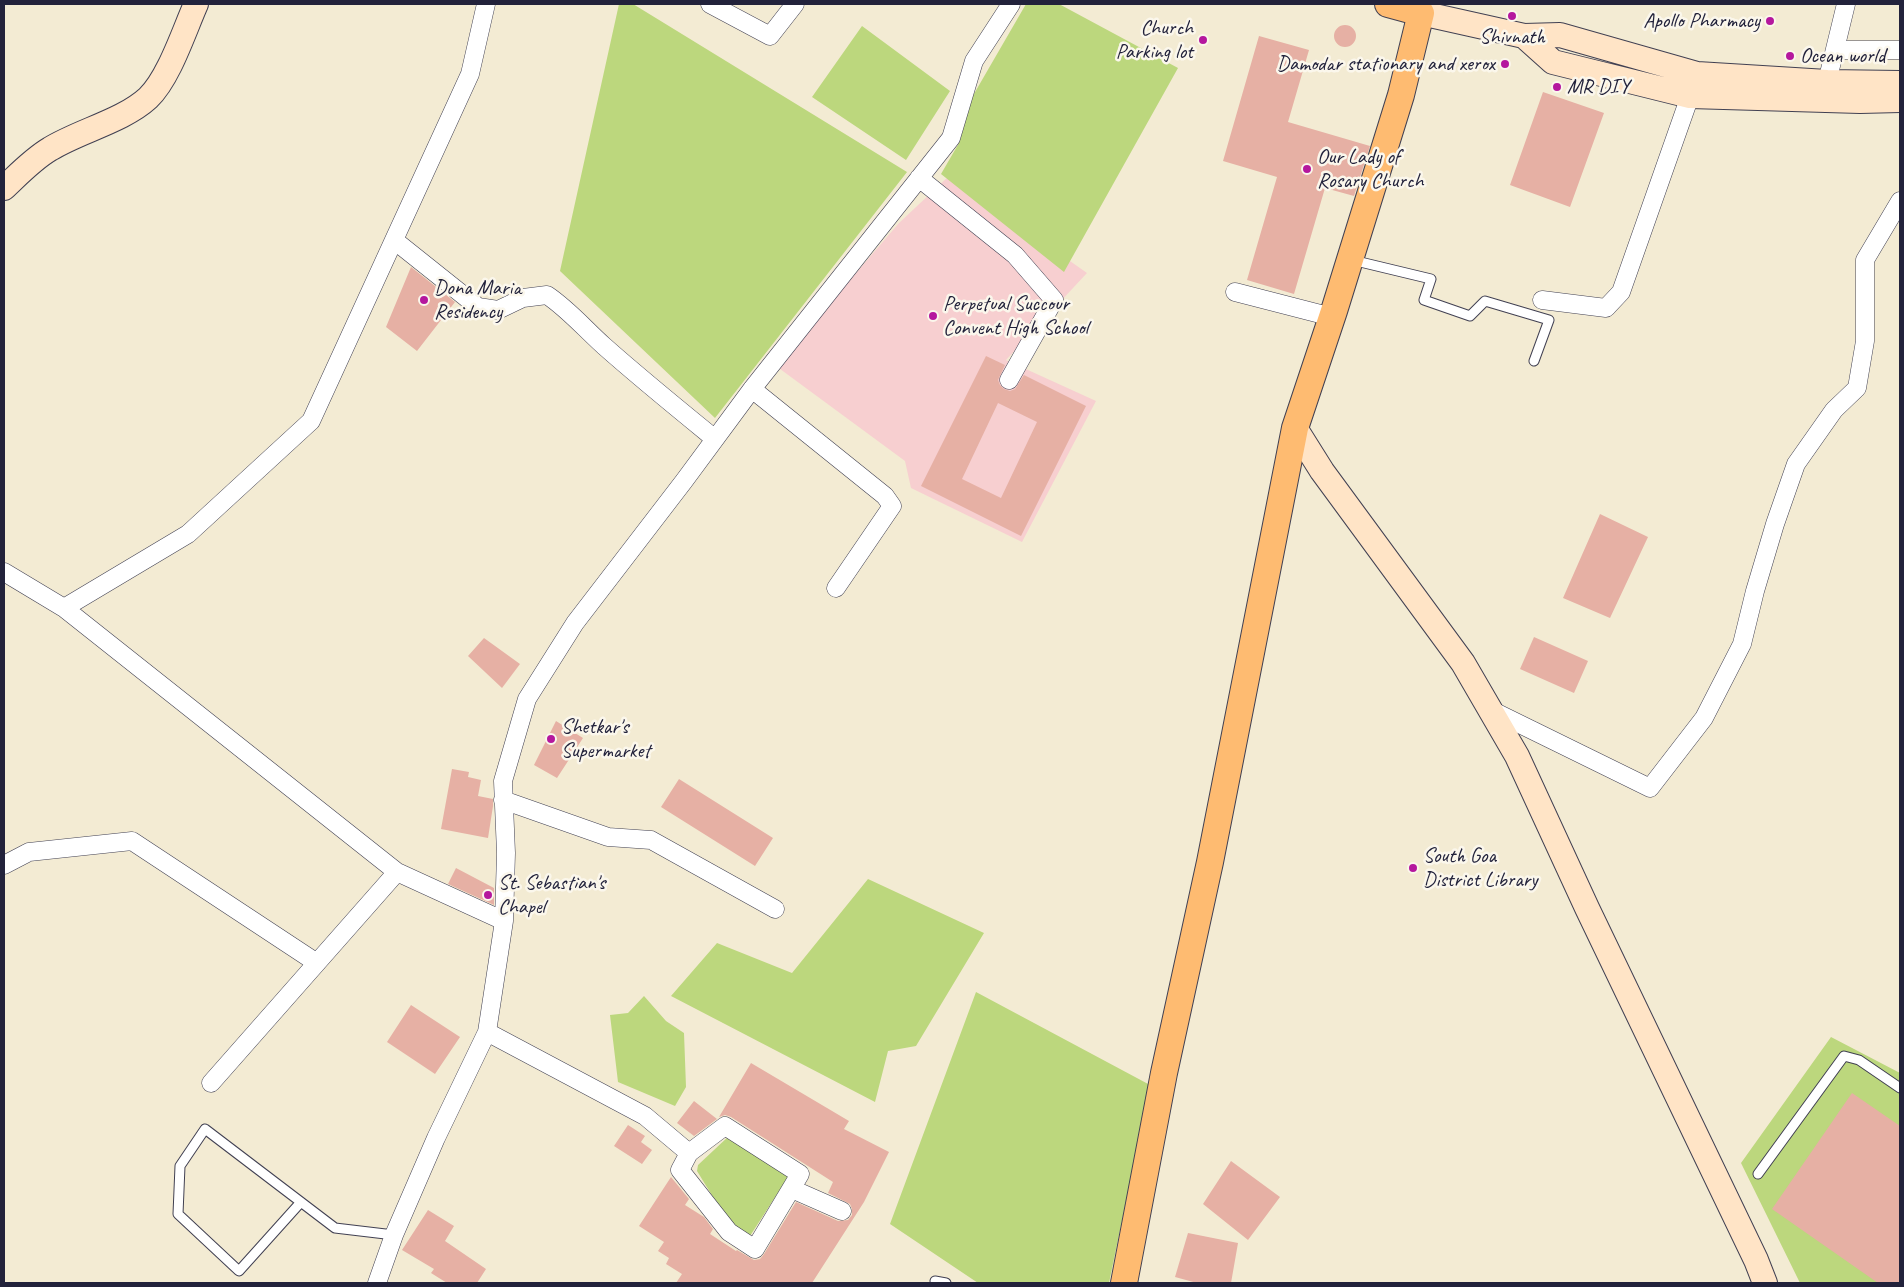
<!DOCTYPE html>
<style>
body{margin:0}
#map{position:relative;width:1904px;height:1287px;overflow:hidden;background:#f3ebd3;font-family:Caveat,sans-serif}
canvas{display:block}
.frame{position:absolute;inset:0;border:5px solid #22223b;pointer-events:none}
</style>
<div id="map">
<canvas width="1904" height="1287"></canvas>
<div class="frame"></div>
</div>
<script>
const g = document.querySelector('canvas').getContext('2d');
g.lineJoin = 'round';
function fill(path, color) {
  g.fillStyle = color;
  g.fill(path, 'evenodd');
}
function trace(path, color, width, dash) {
  g.strokeStyle = color;
  g.lineWidth = width;
  g.lineCap = dash ? 'butt' : 'round';
  g.setLineDash(dash || []);
  g.stroke(path);
}
function drawText(font, color, halo, rows, align = 'center') {
  g.font = font + ' Caveat,sans-serif';
  g.lineWidth = 5;
  g.setLineDash([]);
  g.textBaseline = 'middle';
  g.strokeStyle = halo;
  g.fillStyle = color;
  for (const [text, x, y, turn = 0] of rows) {
    g.save();
    g.translate(x, y);
    g.rotate((+turn || 0) * Math.PI / 180);
    g.textAlign = isNaN(turn) ? turn : align;
    if (halo) g.strokeText(text, 0, 0);
    g.fillText(text, 0, 0);
    g.restore();
  }
}
fill(new Path2D(`
 M949 176 1087 273 1006 360 1096 401 1022 542 911 488 905 461 776 366 899 223Z`), '#f7cfd0');
fill(new Path2D(`
 M619 4H633L907 172 715 418 560 271Z
 M1026 4H1059L1178 68 1064 272 941 174 959 143 971 99Z
 M862 26 950 91 906 160 812 97Z
 M868 879 984 933 916 1046 888 1051 875 1102 671 996 717 943 792 973Z
 M976 992 1150 1085 1109 1283H978L890 1224Z
 M644 996 666 1021 684 1033 686 1087 675 1106 618 1082 610 1015 628 1013Z
 M1831 1037 1900 1073V1283H1800L1741 1163Z
 M730 1135 790 1174 750 1236 732 1228 697 1171 698 1165Z`), '#bcd77d');
fill(new Path2D(`
 M1334 36a11 11 0 1 1 22 0a11 11 0 1 1-22 0Z
 M1259 36 1309 50 1288 122 1370 146 1354 196 1325 188 1294 294 1247 280 1277 177 1223 161Z
 M1543 92 1604 113 1570 207 1510 185Z
 M411 267 455 302 417 351 386 327Z
 M986 356 1005 365 998 380 1000 385 1004 389 1010 391 1015 389 1024 375 1086 406 1021 536 921 486ZM998 403 1037 422 1001 498 962 479Z
 M1600 514 1648 537 1610 618 1563 598Z
 M1534 637 1588 661 1574 693 1520 669Z
 M484 638 520 664 502 688 468 656Z
 M556 721 583 738 557 778 534 765Z
 M452 769 469 772 468 777 481 780 478 796 493 799V806L488 838 441 829Z
 M679 779 773 838 755 866 661 807Z
 M456 868 494 888V905L448 884Z
 M411 1005 460 1037 435 1074 387 1042Z
 M751 1063 849 1121 844 1129 889 1152 864 1202 812 1283H676L682 1274 666 1264 669 1258 658 1251 664 1242 639 1226 671 1177 689 1199 685 1205 704 1217 713 1229 710 1234 736 1251 737 1250 754 1260 760 1259 764 1254 796 1202 838 1221 848 1220 852 1215V1209L850 1204 828 1193 833 1182 731 1117 725 1115 719 1117Z
 M1852 1093 1900 1126V1283H1878L1772 1209Z
 M694 1101 717 1119 694 1136 677 1123Z
 M628 1125 645 1136 641 1142 652 1150 642 1164 614 1146Z
 M1231 1161 1280 1197 1248 1240 1203 1204Z
 M428 1210 454 1226 445 1241 486 1269 477 1283H447L431 1273 434 1269 402 1250Z
 M1188 1233 1238 1243 1231 1283H1197L1175 1277Z`), '#e6b0a4');
const lane = new Path2D(`
 M1352 260 1431 279 1424 300 1470 316 1485 301 1549 320 1534 361
 M1758 1174 1844 1056 1859 1060 1900 1088
 M301 1202 239 1271 178 1214 180 1166 205 1129 335 1228 394 1235
 M935 1281 946 1283`);
const street = new Path2D(`
 M710 4 770 36 795 4
 M1835 50H1900
 M1827 82 1846 4
 M919 178 1015 255 1054 300 1009 380
 M394 240 478 307 498 310 523 298 547 295C568 309 585 329 604 346 640 378 677 408 715 439
 M1235 292 1332 317
 M1542 300 1606 308 1621 292 1690 96
 M752 389 885 496 892 506 836 588
 M4 572 64 608 397 872 504 921
 M64 608 188 534 311 421 470 74 486 4
 M1489 709 1650 788 1704 718 1742 644 1755 591 1775 524 1796 464 1834 410 1857 388 1865 341V260L1900 201
 M503 800 608 837 651 840 775 909
 M4 865 29 852 132 841 317 963
 M487 1032 645 1116 689 1153 725 1126 800 1174 755 1249 729 1232 680 1170 689 1153
 M211 1083 397 872
 M792 1189 842 1211
 M377 1283 394 1235 436 1138 487 1032 504 921 506 853 503 781 527 699 575 623 684 481 752 389 951 138 974 61 1011 4`);
const secondary = new Path2D(`
 M1421 13 1524 36 1560 35 1697 74 1827 82 1900 83
 M1524 36 1553 62 1690 96 1860 101 1900 100
 M4 188C19 174 33 159 50 149 79 131 123 121 148 98 169 78 184 31 196 4
 M1295 428 1322 471 1463 663 1517 756 1587 908 1756 1260 1765 1283`);
const primary = new Path2D(`
 M1124 1283 1164 1073 1210 862 1295 428 1334 311 1401 95 1421 13 1388 4`);
trace(lane, '#414052', 11);
trace(street, '#414052', 19);
trace(secondary, '#414052', 26);
trace(primary, '#414052', 28);
trace(lane, '#fff', 9);
trace(street, '#fff', 18);
trace(secondary, '#ffe4c6', 24);
trace(primary, '#febb71', 26);
for (const [x, y, r, color] of [
 [1512,16,5,"#b5179e"],
 [1770,21,5,"#b5179e"],
 [1203,40,5,"#b5179e"],
 [1790,56,5,"#b5179e"],
 [1505,64,5,"#b5179e"],
 [1557,87,5,"#b5179e"],
 [1307,169,5,"#b5179e"],
 [424,300,5,"#b5179e"],
 [933,316,5,"#b5179e"],
 [551,739,5,"#b5179e"],
 [1413,868,5,"#b5179e"],
 [488,895,5,"#b5179e"]
]) {
  const dot = new Path2D();
  dot.arc(x, y, r, 0, 2 * Math.PI);
  g.fillStyle = color;
  g.fill(dot);
  trace(dot, '#fbf7ec', 2);
}
drawText('21px', '#22223b', '#fbf7ec', [
 ["Apollo Pharmacy",1760,21,"right"],
 ["Church",1193,28,"right"],
 ["Parking lot",1193,52,"right"],
 ["Shivnath",1512,37,"center"],
 ["Ocean world",1800,56],
 ["Damodar stationary and xerox",1495,64,"right"],
 ["MR DIY",1567,87],
 ["Our Lady of",1317,157],
 ["Rosary Church",1317,181],
 ["Dona Maria",434,288],
 ["Residency",434,312],
 ["Perpetual Succour",943,304],
 ["Convent High School",943,328],
 ["Shetkar's",561,727],
 ["Supermarket",561,751],
 ["South Goa",1423,856],
 ["District Library",1423,880],
 ["St. Sebastian's",498,883],
 ["Chapel",498,907]
], 'left');
</script>
